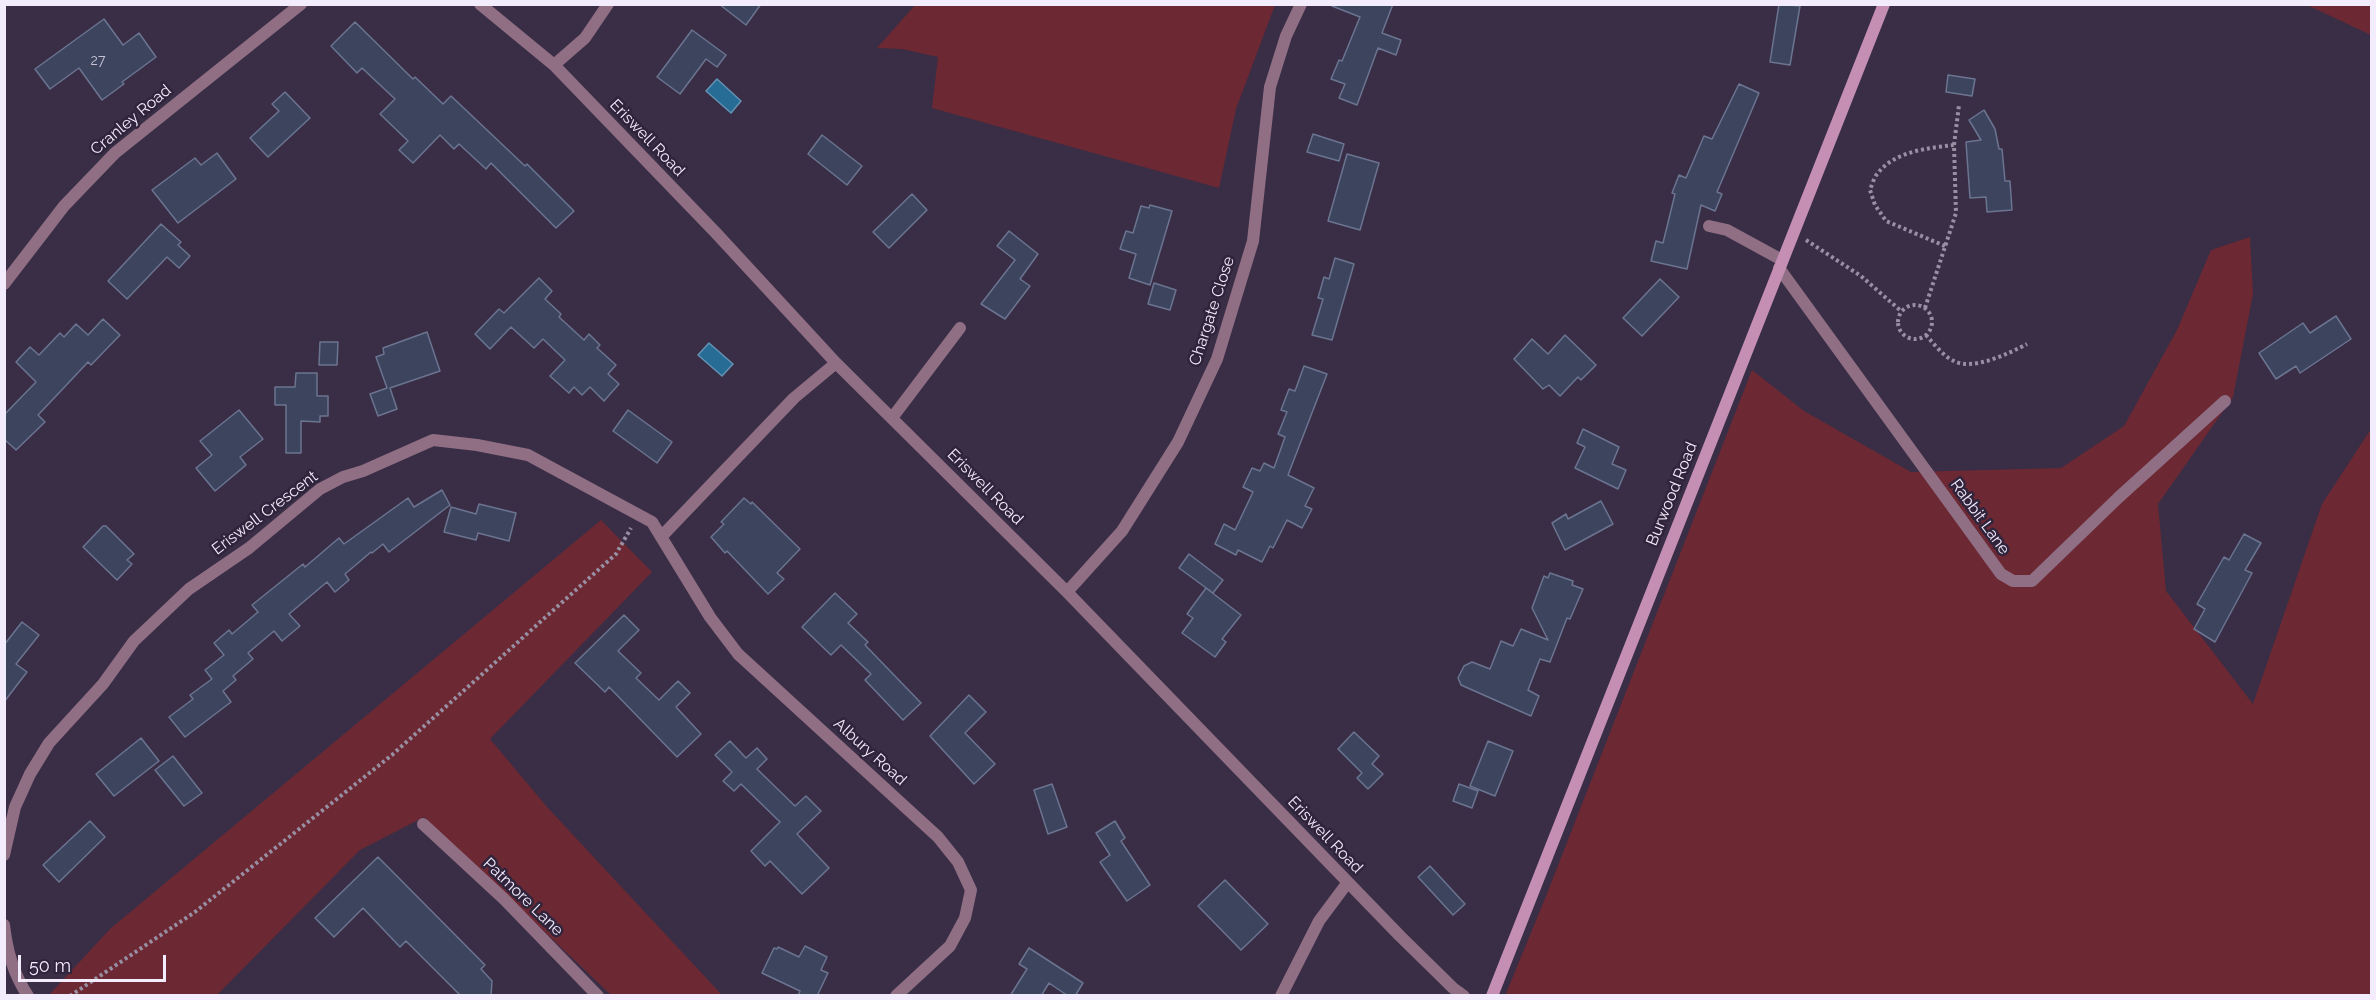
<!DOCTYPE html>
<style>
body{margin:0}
#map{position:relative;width:2376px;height:1000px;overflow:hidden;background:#392e46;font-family:Raleway,sans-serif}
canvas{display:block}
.frame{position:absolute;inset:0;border:6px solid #f3ecfc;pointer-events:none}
.scale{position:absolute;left:18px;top:955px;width:148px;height:27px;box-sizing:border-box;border:3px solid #f3ecfc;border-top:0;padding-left:8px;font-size:18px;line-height:21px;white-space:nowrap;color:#f3ecfc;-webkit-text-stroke:4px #2f243b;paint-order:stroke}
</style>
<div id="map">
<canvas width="2376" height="1000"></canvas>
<div class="frame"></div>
<div class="scale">50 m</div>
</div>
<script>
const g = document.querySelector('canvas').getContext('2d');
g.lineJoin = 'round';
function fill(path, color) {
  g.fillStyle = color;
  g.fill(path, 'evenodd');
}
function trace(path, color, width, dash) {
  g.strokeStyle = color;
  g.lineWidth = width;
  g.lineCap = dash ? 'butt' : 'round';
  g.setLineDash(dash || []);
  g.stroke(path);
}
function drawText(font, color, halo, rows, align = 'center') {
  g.font = font + ' Raleway,sans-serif';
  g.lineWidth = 5;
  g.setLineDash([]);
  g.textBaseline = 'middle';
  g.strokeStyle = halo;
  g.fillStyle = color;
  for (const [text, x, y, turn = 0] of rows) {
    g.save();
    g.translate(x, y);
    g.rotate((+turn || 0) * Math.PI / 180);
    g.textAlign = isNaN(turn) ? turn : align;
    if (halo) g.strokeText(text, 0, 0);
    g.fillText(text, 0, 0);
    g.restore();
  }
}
fill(new Path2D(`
 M916 4H1275V5L1236 109 1219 188 932 108 938 57 902 49 877 48Z
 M2307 5H2371V35Z
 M2250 237 2253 294 2233 397 2158 504 2166 591 2253 704 2322 504 2371 429V995L1505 996 1546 896 1752 370 1804 411 1911 472 2061 468 2124 426 2177 330 2211 250Z
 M601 520 652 572 490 739 548 808 722 995H611L424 817 360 850 217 995 48 996 110 929Z`), '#6c2833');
const water = new Path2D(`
 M717 79 741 101 731 113 706 91Z
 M709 343 733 364 722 376 698 355Z`);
fill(water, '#266c95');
trace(water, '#6492b4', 1.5);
const building = new Path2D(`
 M719 4H761L746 25Z
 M1332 4H1393L1382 33 1401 40 1396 55 1378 48 1357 105 1339 98 1345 84 1331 79 1339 60 1342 61 1360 17 1332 6Z
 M1779 4 1800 6 1790 65 1770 62Z
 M104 19 123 45 139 33 156 57 122 82 124 84 102 100 79 68 50 89 35 69Z
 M355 22 413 79 415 77 443 104 451 96 525 166 527 164 574 211 556 228 491 163 486 169 459 144 454 149 440 135 413 163 399 150 408 141 380 114 395 99 362 68 357 73 331 46Z
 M692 30 726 55 717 67 706 59 680 94 657 77Z
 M1948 75 1975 79 1972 96 1946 92Z
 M1739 84 1759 93 1717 192 1722 194 1715 211 1701 205 1687 269 1651 261 1656 241 1663 243 1675 194 1672 193 1679 175 1686 178 1704 136 1712 139Z
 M285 92 310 118 268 157 250 138 279 111 272 104Z
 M1984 110 1995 129 1999 149H2002L2005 181H2010L2012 210 1987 212 1986 197 1970 198 1966 142 1981 140 1969 120Z
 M1313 134 1344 144 1339 161 1307 152Z
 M822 135 862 166 847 185 808 154Z
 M217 153 236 179 178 223 152 190 195 158 201 165Z
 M1347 154 1379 163 1360 230 1328 221Z
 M912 194 927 210 889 248 873 232Z
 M1150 205 1172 211 1150 285 1129 278 1136 254 1120 249 1126 231 1133 233 1141 206 1149 208Z
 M161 224 181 242 178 245 190 256 179 268 167 257 127 299 108 281Z
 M1009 231 1038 254 1020 279 1030 286 1005 319 981 304 1015 260 997 246Z
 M1335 258 1354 264 1332 340 1312 335 1323 299 1318 298 1324 277 1329 279Z
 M539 278 552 291 545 299 561 314 559 317 584 340 589 334 600 345 597 348 616 365 608 374 619 384 604 401 590 387 582 395 574 387 569 393 550 376 565 360 543 339 534 348 511 327 490 349 475 334 499 309 504 313Z
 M1660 279 1679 297 1642 336 1623 318Z
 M1154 283 1176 290 1170 310 1148 304Z
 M2336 316 2351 339 2300 373 2296 366 2276 379 2259 353 2303 323 2310 333Z
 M103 319 120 335 91 365 88 362 57 395 38 415 45 422 16 450 4 439V415L36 382 16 362 30 347 39 355 60 333 64 337 76 324 88 335Z
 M427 332 440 371 390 388 397 409 378 416 370 394 387 388 376 357 384 354 383 348Z
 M1565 335 1596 365 1581 380 1578 377 1560 396 1549 385 1543 389 1514 359 1532 339 1548 354Z
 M320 342H338L337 365H319Z
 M1304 366 1327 374 1288 475 1314 488 1305 506 1312 509 1302 528 1287 520 1273 548 1270 546 1262 562 1238 550 1236 555 1215 544 1224 524 1235 530 1253 492 1243 487 1252 468 1260 471 1264 463 1274 468 1285 437 1278 434 1287 412 1281 410 1289 389 1295 391Z
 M296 373H317V396H328V416H320V422L301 421V453H286V405H275V387H295Z
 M239 410 263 439 240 457 246 465 215 491 196 468 212 455 200 441Z
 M628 410 672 442 657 463 613 431Z
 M1583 429 1619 447 1612 464 1626 470 1618 489 1575 468 1585 447 1577 443Z
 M442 490 450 505 389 552 383 544 372 553 371 552 345 574 349 580 335 592 327 582 289 614 300 626 282 641 274 631 248 653 253 659 233 676 236 680 223 691 231 702 185 737 169 717 193 699 190 695 212 679 205 670 224 655 214 643 229 630 232 634 258 612 252 605 303 564 305 567 339 538 344 544 408 498 414 507Z
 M744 498 751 504 752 502 800 549 777 573 784 579 768 594 727 551 725 553 711 537 724 524 721 522Z
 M1601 501 1613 524 1565 550 1552 523 1566 514 1568 519Z
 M479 504 516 513 509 541 478 533 476 540 444 532 451 507 476 514Z
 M103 526H106L134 554 127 560 132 564 117 580 83 547Z
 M2244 534 2261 543 2245 570 2252 573 2215 642 2194 629 2205 609 2197 604 2224 557 2229 560Z
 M1189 554 1223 580 1213 593 1179 568Z
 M1550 573 1573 581 1572 585 1583 589 1570 619 1567 618 1550 662 1540 659 1528 690 1539 696 1531 716 1461 685 1458 678 1464 666 1472 662 1490 669 1501 641 1513 646 1521 629 1548 640 1532 608 1544 576 1548 578Z
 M1206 588 1241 615 1222 639 1226 642 1215 657 1182 633 1193 618 1187 614Z
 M835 593 857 614 848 623 868 642 865 645 921 703 903 720 865 680 871 674 841 645 831 655 802 627Z
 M624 615 639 630 618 651 641 673 636 678 659 700 678 681 690 693 676 707 701 734 677 757 609 687 605 692 575 663Z
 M22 622 39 635 16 664 27 672 4 702V645Z
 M969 695 986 712 965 733 995 764 974 784 930 736Z
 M1354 732 1379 756 1372 764 1383 774 1368 789 1357 778 1362 773 1338 749Z
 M141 738 159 761 114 796 96 774Z
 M730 741 746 758 757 748 767 759 757 769 795 806 806 796 821 811 797 834 829 868 802 894 770 861 765 866 751 851 780 822 741 784 734 791 723 781 732 772 715 755Z
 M1488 741 1513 751 1495 796 1470 786Z
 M173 756 202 793 184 806 155 770Z
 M1052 784 1067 827 1048 834 1034 790Z
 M1459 784 1478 791 1472 808 1453 801Z
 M90 821 105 837 59 882 43 865Z
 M1115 821 1125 838 1121 841 1150 885 1127 901 1100 862 1110 855 1096 833Z
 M378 857 485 965 481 969 492 981 491 996H461L406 941 400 947 363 908 334 937 315 918Z
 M1430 866 1465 904 1453 915 1418 877Z
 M1225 880 1268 924 1241 950 1198 906Z
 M805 946 827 957 821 970 828 973 817 996H798L800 991 762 973 774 948 777 949 778 947 799 957Z
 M1029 948 1083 983 1075 996H1068L1049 983 1041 996H1010L1027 969 1019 964Z`);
fill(building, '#3d445e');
trace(building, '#6b7490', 1.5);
trace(new Path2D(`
 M1806 240 1861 276 1901 311
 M1945 246 1886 221 1875 205 1870 190C1872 185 1874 177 1878 173 1895 151 1929 148 1954 145
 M1898 322a17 17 0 1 1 34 0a17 17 0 1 1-34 0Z
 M1925 308 1956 213 1954 145 1959 105
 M1926 335C1934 344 1943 356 1954 361 1973 371 2010 353 2027 344
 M70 996 195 912 392 755 616 554 631 528`), '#988fa3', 4, [3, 3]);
trace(new Path2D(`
 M1709 226 1727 230 1782 260
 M1779 268 2001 574 2013 581H2032L2119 497 2225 401`), '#906f85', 12);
trace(new Path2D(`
 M480 4 554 65 716 233 836 363 1067 592 1400 936 1453 988 1464 996
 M554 65 585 38 608 4
 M4 284 64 206 115 153 301 4
 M892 418 960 328
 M661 537 794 398 836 363
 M1067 592 1122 531 1178 442 1217 359 1253 241 1270 87 1286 36 1301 4
 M423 824 504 899 598 996
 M4 855 15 807 30 774 49 743 103 684 134 641 189 589 249 548 320 489 343 477 363 471 433 440 477 445 528 455 652 522 710 617 738 654 938 837 958 862 971 890 965 918 950 946 896 996
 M4 925C7 951 13 973 28 996
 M1281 996 1319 921 1348 882`), '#906f85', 12);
trace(new Path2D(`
 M1492 996 1884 4`), '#c48fb2', 12);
drawText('14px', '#c6c2d4', null, [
 ["27",98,61]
]);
drawText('16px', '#f3ecfc', '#2f243b', [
 ["Cranley Road",131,120,-40],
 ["Eriswell Road",647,138,46],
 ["Chargate Close",1212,311,-72],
 ["Eriswell Road",985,487,45],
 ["Burwood Road",1672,494,-68],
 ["Eriswell Crescent",265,513,-37],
 ["Rabbit Lane",1980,517,54],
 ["Albury Road",870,752,42],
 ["Eriswell Road",1325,835,46],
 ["Patmore Lane",523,897,44]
]);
</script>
